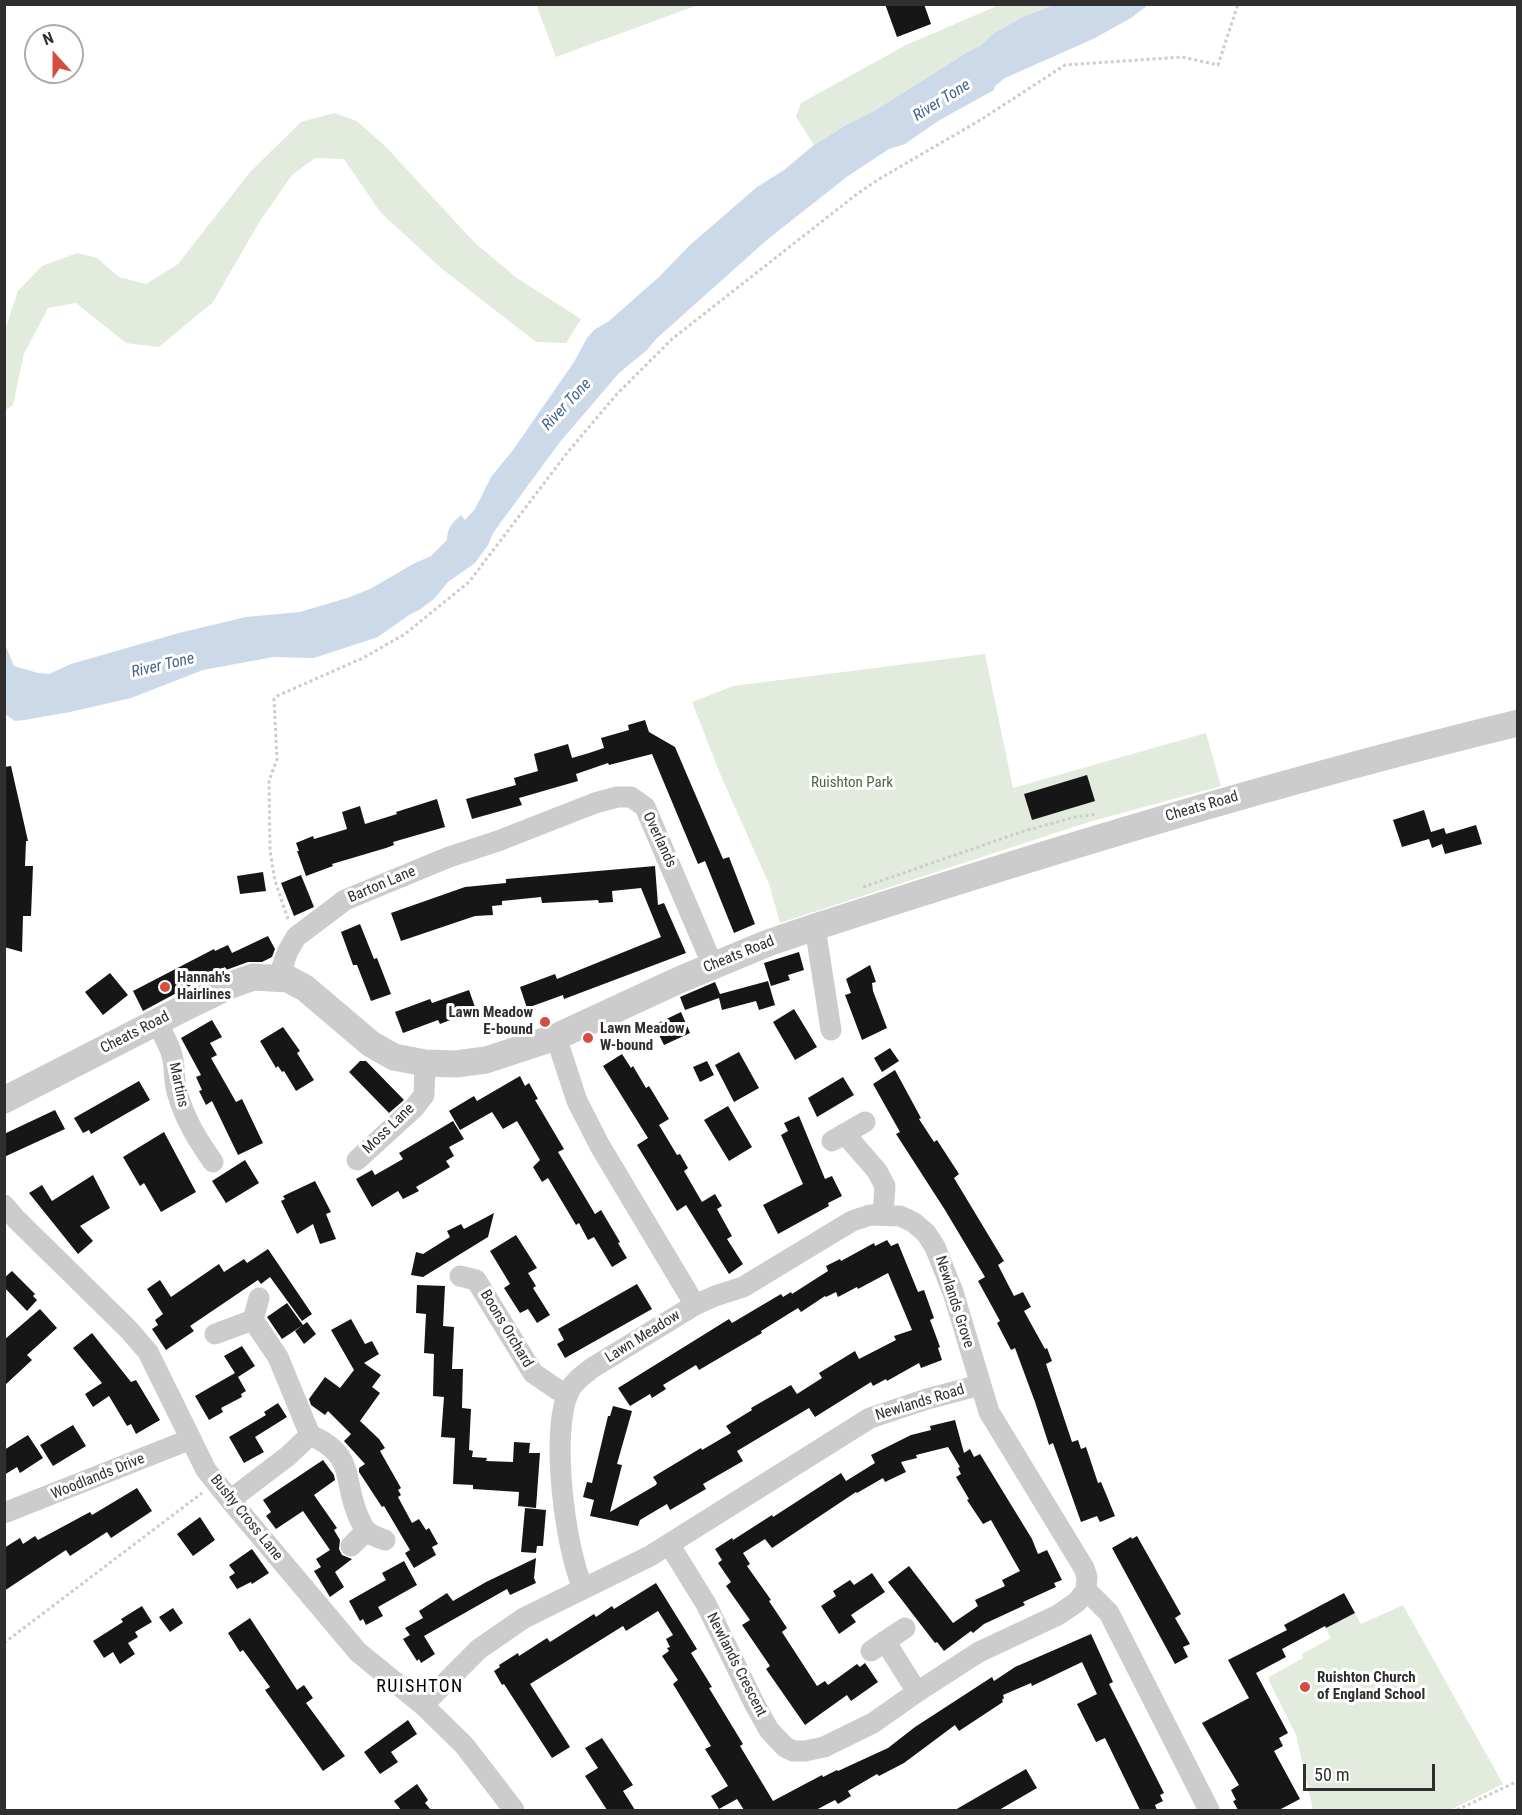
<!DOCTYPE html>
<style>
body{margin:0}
#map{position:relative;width:1522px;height:1815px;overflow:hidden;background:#fff;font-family:"Roboto Condensed",sans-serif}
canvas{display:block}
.frame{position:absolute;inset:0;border:6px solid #2f2f2f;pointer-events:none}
.north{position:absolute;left:24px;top:24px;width:60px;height:60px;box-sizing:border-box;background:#fff;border:2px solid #acacac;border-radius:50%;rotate:339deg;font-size:16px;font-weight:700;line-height:24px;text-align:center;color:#2f2f2f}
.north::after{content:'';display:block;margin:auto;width:21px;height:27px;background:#d54d41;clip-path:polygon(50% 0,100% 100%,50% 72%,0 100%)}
.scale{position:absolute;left:1303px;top:1764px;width:132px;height:27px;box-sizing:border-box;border:3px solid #2f2f2f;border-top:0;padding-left:8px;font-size:18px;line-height:21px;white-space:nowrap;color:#2f2f2f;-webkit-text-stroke:4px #fff;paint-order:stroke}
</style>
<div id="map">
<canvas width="1522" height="1815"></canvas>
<div class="frame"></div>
<div class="north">N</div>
<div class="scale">50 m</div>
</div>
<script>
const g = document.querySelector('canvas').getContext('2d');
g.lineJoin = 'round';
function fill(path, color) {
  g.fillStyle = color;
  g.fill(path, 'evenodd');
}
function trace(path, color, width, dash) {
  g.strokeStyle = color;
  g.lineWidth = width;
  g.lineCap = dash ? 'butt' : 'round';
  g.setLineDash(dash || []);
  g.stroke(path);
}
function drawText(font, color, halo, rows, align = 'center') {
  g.font = font + ' "Roboto Condensed",sans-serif';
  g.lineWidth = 6;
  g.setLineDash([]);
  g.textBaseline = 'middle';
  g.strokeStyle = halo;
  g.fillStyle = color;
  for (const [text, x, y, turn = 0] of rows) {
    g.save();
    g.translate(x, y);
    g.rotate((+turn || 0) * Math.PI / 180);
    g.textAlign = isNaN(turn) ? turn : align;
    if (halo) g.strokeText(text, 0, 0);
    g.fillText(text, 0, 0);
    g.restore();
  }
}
fill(new Path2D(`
 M536 4H698V5L556 57Z
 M999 5H1054L1023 17 994 33 980 46 969 51 874 111 846 125 814 145 796 117 801 103 906 45Z
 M334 113 357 121 386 147 475 243 517 278 581 319 566 343 536 342 441 268 381 213 344 159 315 158 292 175 260 221 213 302 159 347 126 343 76 303 48 308 24 354 13 405 5 410V330L18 291 42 266 77 253 97 258 119 277 146 284 178 264 250 172 301 122Z
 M985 654 1013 788 1206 733 1221 786 1089 822 780 923 769 884 721 776 692 702 733 686Z
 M1403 1605 1503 1784 1450 1810H1313L1296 1735 1269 1681V1677L1303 1658 1302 1654 1331 1638 1326 1628 1355 1613 1361 1624Z`), '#e3ebde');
fill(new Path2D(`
 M1054 5H1148L1131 18 1093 39 1005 78 995 86 994 90 938 121 905 144 889 149 848 176 768 239 656 339 647 350 619 373 560 442 504 518 493 533 488 545 475 563 448 582 435 598 421 609 409 615 378 637 314 658 273 657 203 670 131 698 70 712 24 720 15 721 5 714V644L14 666 38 673 49 674 71 664 179 633 246 617 300 612 347 598 370 589 413 564 431 556 447 540C447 528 452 523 461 515L465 520 475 509 491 477 513 450 574 362 587 338 594 330 609 321 659 277 690 245 757 187 784 170 814 145 846 125 874 111 969 51 980 46 994 33 1023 17Z`), '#ccd9e9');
fill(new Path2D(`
 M885 4H924L931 24 897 37Z
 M645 720 649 732 675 747 723 859 729 857 755 924 734 933 705 861 698 864 652 754 609 765 608 763 576 774 578 781 519 798 522 805 472 819 466 799 516 785 514 778 538 771 534 754 568 744 572 758 589 753 604 748 601 738 629 730 628 725Z
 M11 766 28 841H26L25 866H33L31 916H23L22 952 4 947 6 844 4 767Z
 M1087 775 1095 801 1032 820 1024 794Z
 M437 799 445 827 393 842 394 845 386 848 332 864 333 866 306 876 297 851H299L296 843 313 836 314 839 347 829 342 812 360 806 365 824 397 814 396 812Z
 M1424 810 1431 832 1444 828 1446 834 1476 825 1482 844 1445 854 1442 844 1432 848 1429 839 1402 847 1393 820Z
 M655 866 658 905 664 903 686 953 564 999 563 995 527 1008 520 987 555 974 557 979 661 937 641 888 612 891 613 902 599 903 598 900 542 903 541 897 502 901V905L492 906 493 915 475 916 401 941 391 913 465 887 506 883V879Z
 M263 872 266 891 240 894 237 876Z
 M301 875 314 907 294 916 281 883Z
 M360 924 374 959 377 958 391 994 371 1001 357 965H353L341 932Z
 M268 936 275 949 272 957 262 962H248L226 970 225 967 143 1011 133 991 214 949 215 951 228 945 232 953Z
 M799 952 804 970 788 975 790 980 771 986 764 963Z
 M870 965 876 982 872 983 873 991 887 1028 862 1040 845 995 851 993 846 979Z
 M110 973 128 995 103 1015 85 992Z
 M768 981 775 1005 759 1010 756 1001 722 1010 719 998 685 1010 680 997 715 982 720 994Z
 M469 990 476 1010 440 1024 438 1020 403 1033 395 1012 430 999 432 1003Z
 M794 1009 817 1047 795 1060 773 1022Z
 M681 1012 690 1033 664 1045 654 1025Z
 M212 1020 222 1037 210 1043 217 1055 211 1058 236 1102 242 1099 263 1143 238 1155 212 1101 206 1105 199 1091 202 1090 196 1077 201 1075 181 1038Z
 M283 1027 300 1051 297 1053 314 1080 296 1091 284 1071 282 1072 278 1066 276 1068 260 1041Z
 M890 1048 899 1061 882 1072 874 1058Z
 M739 1052 759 1088 734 1102 715 1065Z
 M622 1054 631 1068 633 1066 646 1088 649 1086 669 1119 659 1125 677 1155 680 1154 688 1168 684 1171 702 1202 715 1194 722 1206 717 1209 732 1236 727 1239 743 1264 729 1274 686 1205 677 1211 637 1145 648 1138 603 1066Z
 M360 1061H366L404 1100 389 1113 349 1072Z
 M707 1061 714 1075 700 1082 693 1067Z
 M895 1070 921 1118 919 1119 934 1142 937 1140 959 1174 954 1178 1004 1261 998 1265 1014 1296 1023 1292 1031 1307 1024 1311 1045 1349 1047 1348 1052 1361 1046 1364 1072 1442 1078 1440 1081 1449 1086 1447 1098 1483 1101 1482 1115 1516 1100 1522 1097 1516 1081 1522 1053 1443 1049 1445 1035 1402 1015 1348 1011 1350 997 1323 1000 1321 978 1281 985 1277 945 1210 896 1134 900 1132 873 1084Z
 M520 1076 525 1086 529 1083 538 1099 535 1100 564 1149 558 1152 595 1214 601 1210 620 1242 618 1243 627 1258 612 1267 594 1237 588 1240 579 1223 576 1225 548 1178 542 1182 533 1167 540 1160 517 1121 503 1129 492 1112 460 1130 449 1111 474 1096 477 1101Z
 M843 1077 854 1095 817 1117 808 1098Z
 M139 1081 150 1100 91 1134 89 1130 83 1133 74 1118Z
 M728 1106 752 1147 729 1161 704 1120Z
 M55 1110 65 1129 4 1157V1134Z
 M799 1116 825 1179 832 1176 842 1196 828 1203 829 1206 778 1234 763 1205 803 1184 781 1135 788 1131 784 1123Z
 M453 1121 464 1139 449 1147 454 1156 446 1161 450 1167 416 1187 419 1191 403 1199 398 1191 372 1207 356 1179 372 1170 375 1175 403 1159 399 1153Z
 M164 1132 196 1192 161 1212 144 1183 140 1186 123 1157Z
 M245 1160 259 1183 226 1203 212 1181Z
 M93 1175 110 1208 80 1226 93 1241 78 1254 29 1193 42 1185 52 1201Z
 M315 1181 331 1212 326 1214 336 1239 320 1244 313 1224 297 1234 281 1201 285 1199 283 1196Z
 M494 1213 488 1237 423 1277 411 1275 416 1252 423 1254 450 1237 447 1231 461 1224 464 1229Z
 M516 1235 537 1268 528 1273 536 1286 533 1288 550 1315 537 1323 528 1309 520 1313 504 1288 510 1284 490 1251Z
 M887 1240 891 1246 898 1243 918 1292 924 1290 934 1318 930 1320 940 1347 938 1348 942 1360 921 1368 919 1363 887 1381 886 1379 873 1386 871 1382 815 1417 809 1408 737 1451 743 1461 703 1484 706 1489 670 1510 667 1504 640 1520 638 1526 590 1516 594 1500 583 1497 587 1482 592 1483 608 1416H610L613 1406 632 1411 617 1464 622 1465 610 1512 656 1485 657 1483 653 1477 701 1448 702 1450 731 1433 726 1426 752 1410 751 1408 791 1385 797 1394 822 1378 819 1373 855 1351 859 1359 896 1340 894 1336 912 1330 888 1273 858 1289 857 1287 838 1297 836 1292 826 1297 825 1296 801 1312 798 1308 761 1331 762 1333 699 1370 696 1365 663 1385 666 1389 652 1398 650 1394 630 1406 618 1388 729 1319 732 1323 781 1294 783 1297 791 1292 792 1294 828 1271 826 1266 840 1259 841 1261 874 1243 875 1246Z
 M268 1249 312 1314 302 1321 270 1277 261 1284 258 1280 190 1326 194 1331 166 1350 152 1329 158 1325 155 1320 163 1314 147 1289 160 1280 171 1297 219 1264 224 1272 244 1259 247 1263Z
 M12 1271 35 1294 33 1296 37 1300 27 1311 4 1287V1278Z
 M637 1284 652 1309 565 1358 557 1344 564 1340 558 1329Z
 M417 1285 445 1286 443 1326 454 1327 452 1369H463L462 1408 471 1409 469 1450 473 1451 472 1457 487 1458 486 1461 513 1462 514 1442 530 1443 529 1453H540L536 1508 518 1506 519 1492 473 1489V1485L453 1484 455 1438 441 1437 444 1397 433 1396 434 1354 424 1353 426 1314 416 1313Z
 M287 1303 303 1325 282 1339 267 1317Z
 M40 1309 57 1328 27 1355 32 1360 4 1386V1340Z
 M351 1319 365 1344 372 1341 379 1354 364 1363 381 1375 372 1387 380 1393 360 1421 379 1439 385 1448 380 1451 401 1488 398 1490 401 1495 398 1497 412 1523 419 1519 426 1530 429 1528 438 1544 432 1547 436 1555 414 1568 405 1553 410 1550 384 1506 382 1507 359 1472V1468L365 1464 344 1441 351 1434 328 1411 325 1415 311 1405 309 1399 325 1377 340 1388 354 1370 331 1330Z
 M307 1322 316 1334 304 1344 295 1331Z
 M92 1333 131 1382 136 1380 160 1420 136 1434 131 1424 127 1426 109 1396 93 1407 85 1394 102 1383 73 1348Z
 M242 1346 255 1366 238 1377 246 1391 241 1394 242 1397 221 1408 223 1412 209 1420 195 1396 235 1373 224 1356Z
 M278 1403 287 1417 255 1437 264 1452 244 1463 229 1437 266 1415 264 1412Z
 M955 1420 964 1453 970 1449 974 1457 980 1454 1032 1539 1038 1554 1047 1550 1062 1580 1054 1583 1056 1587 1023 1602 1025 1605 984 1624 973 1633 971 1631 944 1651 937 1642 935 1643 888 1582 909 1566 953 1623 978 1606 975 1600 1005 1586 1002 1580 1020 1571 991 1520 983 1524 967 1500 969 1499 956 1477 961 1474 958 1468 960 1467 948 1447 916 1455 917 1458 901 1462 906 1472 885 1482 883 1478 857 1493 856 1492 772 1548 765 1539 743 1553 750 1564 747 1566 771 1600 769 1601 787 1628 782 1632 817 1686 825 1681 828 1685 857 1664 860 1667 865 1663 878 1682 851 1701 847 1695 805 1725 766 1669 770 1666 742 1625 750 1620 726 1586 731 1582 718 1563 722 1560 715 1549 732 1538 733 1540 772 1515 773 1517 841 1473 846 1481 875 1463 871 1455 911 1435 931 1430 930 1426Z
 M73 1425 86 1446 53 1466 40 1445Z
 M28 1435 43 1458 20 1473 17 1467 4 1475V1450Z
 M323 1460 334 1475 335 1480 314 1495 337 1528 334 1530 340 1540 339 1549 342 1555 352 1559 335 1572 344 1587 330 1597 314 1571 321 1567 316 1559 330 1550 303 1511 276 1529 266 1516 271 1512 263 1500Z
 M137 1488 152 1511 111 1538 107 1532 70 1556 66 1550 4 1591V1548L20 1538 23 1544 35 1536 38 1540 90 1512 92 1515Z
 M525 1508 546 1510 543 1546H537L536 1553 521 1552Z
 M200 1517 215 1540 193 1556 177 1534Z
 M1137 1536 1181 1614 1175 1618 1190 1644 1183 1647 1188 1657 1175 1664 1112 1548 1131 1537 1132 1539Z
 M252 1549 269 1573 252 1584 251 1582 237 1589 229 1577 235 1573 229 1565Z
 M536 1558 534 1578 536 1583 510 1595 507 1589 424 1636 435 1654 421 1663 419 1659 417 1661 403 1639 410 1635 405 1628 423 1618 419 1611 447 1593 453 1601 486 1582Z
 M404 1561 417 1585 378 1607 383 1616 366 1625 363 1619 360 1621 349 1601 386 1580 382 1573Z
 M872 1573 885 1592 851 1615 856 1622 839 1634 821 1606 836 1596 833 1591 850 1580 854 1585Z
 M656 1583 697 1649 691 1653 712 1687 709 1688 743 1744 740 1746 773 1801 822 1775 823 1777 837 1770 838 1771 888 1748 915 1727 992 1677 994 1681 1015 1667 1091 1634 1113 1682 1109 1684 1164 1793 1160 1795 1163 1801 1155 1805 1157 1810H1140L1105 1738 1096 1742 1077 1704 1097 1694 1082 1662 1032 1686 1031 1683 1003 1695 1004 1698 1002 1700 1003 1702 959 1731 955 1725 904 1763 879 1776 877 1774 848 1791 851 1796 838 1804 835 1800 816 1810H744L737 1799 719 1809 711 1796 728 1786 705 1749 711 1746 673 1684 678 1680 662 1656 669 1651 667 1648 670 1647 666 1639 673 1635 658 1611 626 1631 623 1626 530 1684 570 1747 552 1758 504 1684 502 1685 494 1671 500 1667 499 1665 518 1653 519 1656 547 1638 550 1642 594 1614 596 1617 612 1606 614 1609Z
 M1344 1593 1355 1613 1326 1628 1325 1626 1282 1649 1286 1657 1256 1673 1288 1733 1279 1738 1283 1746 1274 1751 1300 1799 1279 1810H1238L1233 1801 1236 1800 1231 1790 1239 1785 1202 1723 1249 1698 1228 1660 1287 1630 1284 1625Z
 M142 1606 152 1622 135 1632 138 1637 128 1643 135 1654 120 1664 113 1652 104 1658 93 1641 123 1622 121 1619Z
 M173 1608 183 1623 170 1632 159 1617Z
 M250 1618 297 1690 304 1685 313 1698 306 1703 345 1756 323 1771 265 1690 270 1687 243 1650 240 1652 228 1633Z
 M408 1720 417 1734 391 1752 398 1762 380 1774 364 1752Z
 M602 1738 633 1785 623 1791 635 1810H607L585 1776 598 1768 585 1748Z
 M1026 1769 1037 1788 999 1810H955Z
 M417 1784 428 1800 425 1803 431 1810H401L394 1801Z`), '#161616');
trace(new Path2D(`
 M863 887 1024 831 1075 817 1097 814
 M288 919 275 881 270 851 269 781 277 759 274 699 277 696 363 658 405 634 469 582 567 453 616 395 672 339 857 194 879 179 982 119 1065 65 1182 57 1218 65 1238 4
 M4 1643 202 1493
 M1457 1810 1518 1781`), '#ccc', 3, [3, 3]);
trace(new Path2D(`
 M815 927 831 1030
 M278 978 288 951 296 937 345 900 449 857 498 841 595 803 617 797H631L645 807 713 966
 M156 1022C163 1034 171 1047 173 1060 175 1071 174 1081 177 1092 185 1120 197 1139 213 1162
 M556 1037 577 1101 600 1146 695 1305 592 1368C583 1375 574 1381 569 1391 550 1432 565 1548 583 1588
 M845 1134 877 1171 885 1186 883 1214
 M832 1141 865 1122
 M357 1160 414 1108 424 1095 425 1063
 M4 1205 16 1219 129 1330 148 1352 206 1470 230 1500 358 1652 423 1705 464 1745 514 1810
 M460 1276 476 1280 533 1373 558 1390 569 1392
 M695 1305 715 1296 743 1287 852 1221 870 1215 900 1216 913 1222 926 1233 935 1247 953 1292 989 1412 1084 1568 1087 1577 1086 1590 1109 1613 1209 1810
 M253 1320 259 1298
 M215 1334 253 1320 278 1357 310 1435 288 1456 230 1500
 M310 1435C359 1456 341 1482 360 1520 362 1524 364 1529 368 1532 372 1536 380 1538 385 1540
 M4 1513 191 1439
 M669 1544 706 1604 754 1703 769 1730 785 1747 793 1751H805L824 1747 873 1723 917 1692 979 1652 1058 1615 1077 1602 1086 1590
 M351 1546 366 1531
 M885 1641 917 1692
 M871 1651 905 1628
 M423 1705 479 1649 524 1618 650 1556 870 1418 927 1399 980 1385`), '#ccc', 21);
trace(new Path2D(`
 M4 1100 186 1007 231 985 253 977 288 979 305 988 371 1044 394 1057 425 1063 456 1064 486 1060 556 1037 679 980 768 943 815 927C1047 852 1280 781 1518 723`), '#ccc', 27);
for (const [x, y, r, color] of [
 [165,987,6,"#d54d41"],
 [545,1022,6,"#d54d41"],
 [588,1038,6,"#d54d41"],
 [1305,1687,6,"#d54d41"]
]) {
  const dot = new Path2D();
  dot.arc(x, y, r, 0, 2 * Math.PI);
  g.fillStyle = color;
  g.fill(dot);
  trace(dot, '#fff', 2);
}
drawText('15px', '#4c6640', '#fff', [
 ["Ruishton Park",852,783]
]);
drawText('15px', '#2f2f2f', '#fff', [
 ["Cheats Road",1202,807,-16],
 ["Overlands",659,840,65],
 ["Barton Lane",382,885,-23],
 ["Cheats Road",739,955,-22],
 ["Cheats Road",135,1033,-27],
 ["Martins",178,1085,78],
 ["Moss Lane",389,1129,-44],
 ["Newlands Grove",954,1302,72],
 ["Boons Orchard",506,1329,59],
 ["Lawn Meadow",643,1337,-32],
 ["Newlands Road",920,1403,-17],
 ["Woodlands Drive",98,1477,-22],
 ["Bushy Cross Lane",246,1518,51],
 ["Newlands Crescent",736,1665,63]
]);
drawText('bold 15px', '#2f2f2f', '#fff', [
 ["Hannah's",177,978],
 ["Hairlines",177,995],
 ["Lawn Meadow",533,1013,"right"],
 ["E-bound",533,1030,"right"],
 ["Lawn Meadow",600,1029],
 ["W-bound",600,1046],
 ["Ruishton Church",1317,1678],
 ["of England School",1317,1695]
], 'left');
drawText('italic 16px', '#44648a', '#fff', [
 ["River Tone",942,101,-32],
 ["River Tone",567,405,-47],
 ["River Tone",163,666,-13]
]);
g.letterSpacing = '1.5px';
drawText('18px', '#000', '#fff', [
 ["RUISHTON",420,1687]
]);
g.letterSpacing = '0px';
</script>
